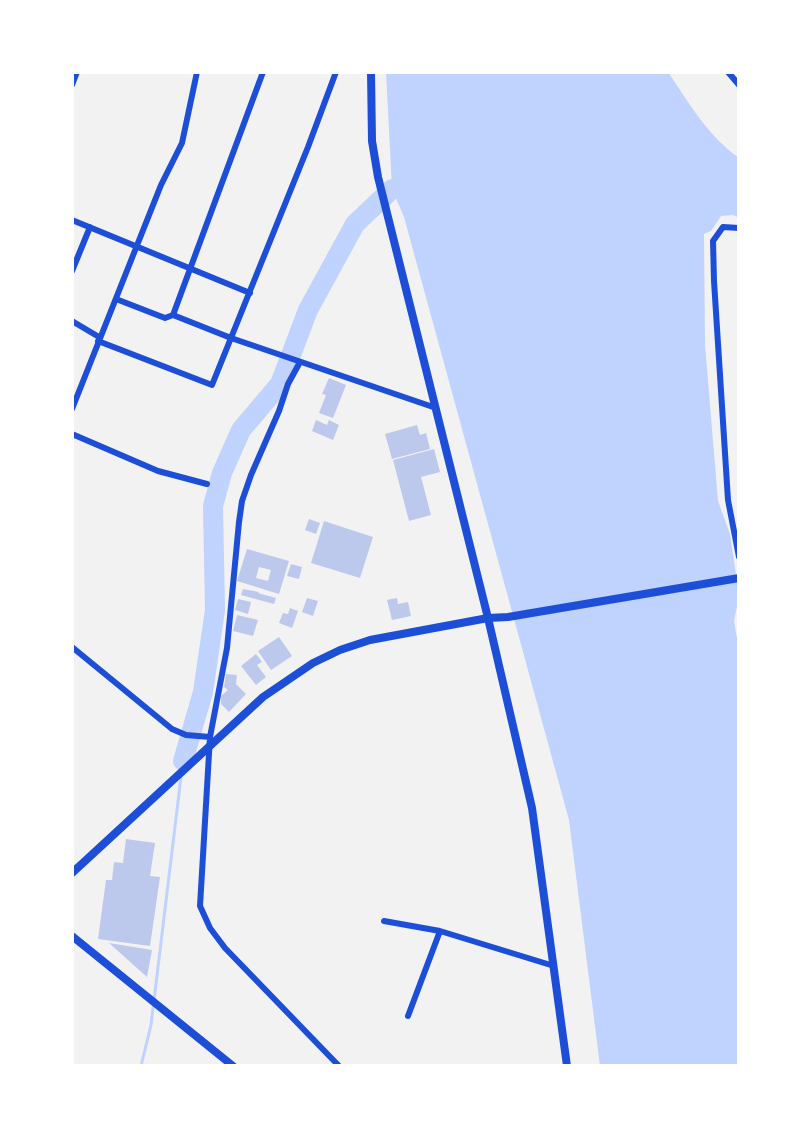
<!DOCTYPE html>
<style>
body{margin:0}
#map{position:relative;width:811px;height:1138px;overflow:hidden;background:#f2f2f2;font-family:"Roboto Condensed",sans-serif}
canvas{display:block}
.frame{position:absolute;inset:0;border:74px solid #fff;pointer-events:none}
</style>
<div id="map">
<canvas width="811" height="1138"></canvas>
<div class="frame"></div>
</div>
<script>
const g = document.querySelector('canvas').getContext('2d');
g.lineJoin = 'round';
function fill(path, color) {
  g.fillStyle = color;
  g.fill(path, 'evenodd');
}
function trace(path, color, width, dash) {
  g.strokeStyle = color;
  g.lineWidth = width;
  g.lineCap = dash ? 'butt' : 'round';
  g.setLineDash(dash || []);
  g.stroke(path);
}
fill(new Path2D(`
 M386 72H668C689 103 708 136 739 158V218L733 215 721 216 711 231 704 234 705 345 718 501 730 534 739 596 734 621 739 650V1066H600L569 820 404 217 392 189Z`), '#bfd3fe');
trace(new Path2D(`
 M181 770 183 761
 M141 1066 151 1025 181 777`), '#bfd3fe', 3);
trace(new Path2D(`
 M183 761 203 692 215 610 213 506 222 473 241 430 280 384 308 310 355 224 392 189`), '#bfd3fe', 20);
fill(new Path2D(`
 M329 378 346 385 333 418 319 413 326 395 322 394Z
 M316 420 327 425 329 420 339 425 333 440 312 431Z
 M417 425 420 435 426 433 430 449 392 459 385 434Z
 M434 449 440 472 421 477 431 515 409 521 393 460Z
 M309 519 320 523 316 534 305 530Z
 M324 521 373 537 360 578 311 563Z
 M247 549 289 561 279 594 237 581ZM259 567 271 570 268 581 256 578Z
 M291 564 302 567 299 579 287 576Z
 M243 589 259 592 258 593 276 598 274 604 241 595Z
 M307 598 318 601 313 616 302 612Z
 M397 598 398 604 408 602 411 616 392 620 387 600Z
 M238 599 251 602 248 614 235 610Z
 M290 608 298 611 292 628 279 623 283 613 288 614Z
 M237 615 258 620 253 636 233 631Z
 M279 637 292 656 271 670 258 651Z
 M256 654 262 662 257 665 266 677 256 685 241 666Z
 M226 674 237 675 236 684 246 694 229 712 221 704V696L228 690 224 687Z
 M126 839 155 843 150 876 160 877 150 946 98 939 106 880H112L114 862 123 863Z
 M109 943 152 950 147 977Z`), '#bdc9ec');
trace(new Path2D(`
 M728 72 739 85
 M72 85 77 72
 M72 220 250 293
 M739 228 723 227 713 241 714 281 728 500 739 557
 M72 271 90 227
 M116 299 165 318 173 315 231 338 436 408
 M173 315 263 72
 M72 321 99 337
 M98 341 212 385 308 147 336 72
 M300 362 288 384 279 411 251 475 242 501 239 522 227 648 210 737 200 906 210 928 225 948 339 1066
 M72 409 161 185 182 143 197 72
 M72 434 158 471 207 484
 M72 647 172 729 186 735 210 737
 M384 921 440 931 554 966
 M408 1016 440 931`), '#1d4ed8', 6);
trace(new Path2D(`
 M72 873 263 697 313 663 340 650 370 640 488 618 508 617 739 578
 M72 936 233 1066`), '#1d4ed8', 8);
trace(new Path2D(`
 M371 72 372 141 378 177 488 618 532 808 567 1066`), '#1d4ed8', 8);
</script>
